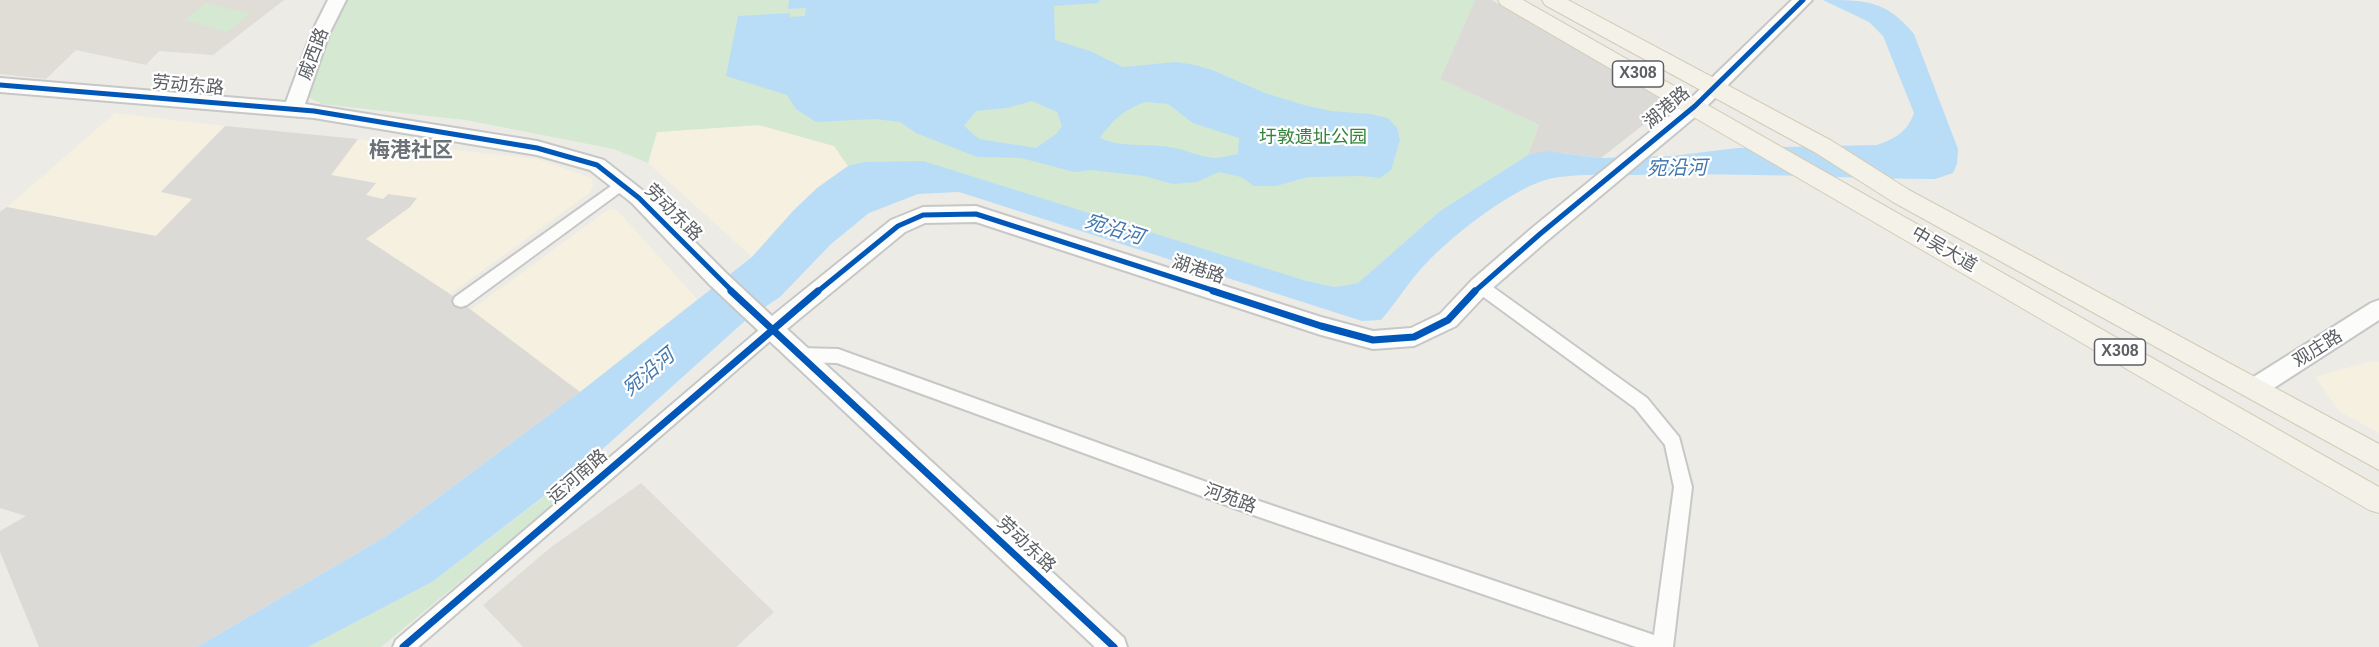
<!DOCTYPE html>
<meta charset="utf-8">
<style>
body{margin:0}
canvas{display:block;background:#ecebe6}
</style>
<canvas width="2379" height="647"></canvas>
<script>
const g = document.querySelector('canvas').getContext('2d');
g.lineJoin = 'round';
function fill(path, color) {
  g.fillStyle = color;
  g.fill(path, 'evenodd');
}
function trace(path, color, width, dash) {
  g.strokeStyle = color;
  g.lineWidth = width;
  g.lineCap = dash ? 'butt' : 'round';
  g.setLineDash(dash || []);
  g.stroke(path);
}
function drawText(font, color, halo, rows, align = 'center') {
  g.font = font + ' Helvetica,"Noto Sans SC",sans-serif';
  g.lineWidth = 4.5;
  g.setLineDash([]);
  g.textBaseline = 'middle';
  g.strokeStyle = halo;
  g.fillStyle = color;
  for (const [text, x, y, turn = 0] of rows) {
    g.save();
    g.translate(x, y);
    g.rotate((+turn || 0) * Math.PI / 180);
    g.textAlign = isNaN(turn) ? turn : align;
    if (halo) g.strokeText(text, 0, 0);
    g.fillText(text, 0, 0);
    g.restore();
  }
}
fill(new Path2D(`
 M115 113 225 126 161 191 193 198 156 236 7 207Z
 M759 125 834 146 848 166 817 188 793 211 752 257 648 163 657 132Z
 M358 139 537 159 592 178 593 187 588 194 450 294 366 239 410 207 365 195 375 183 331 175Z
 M612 209 618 211 697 299 580 392 471 310 606 211Z
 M2372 361 2379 362V433L2340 412 2315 377Z`), '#f5f0df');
fill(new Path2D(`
 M1475 0H1492L1670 104 1601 158 1562 153 1528 155 1539 125 1440 79Z
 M225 126 358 139 331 175 376 183 366 195 383 199 388 194 417 198 410 207 366 239 450 294 580 392 385 537 197 647H39L0 552V531L26 516 0 508V212L7 207 156 236 192 199 161 192Z`), '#dcdad6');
fill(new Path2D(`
 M0 0H284L213 55 159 51 146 65 76 50 46 79 0 74Z
 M641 483 774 612 736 647H523L483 605 550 548Z`), '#dfddd6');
fill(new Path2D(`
 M345 0H1475L1440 79 1539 125 1528 155 1440 211 1358 283 1335 287 1303 280 914 175 848 166 834 146 759 125 657 132 648 163 614 149 466 120 322 104 310 98 308 87Z
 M206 3 250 14 228 32 184 20Z
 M586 465 593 472 381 647H308L432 582Z`), '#d4e8d2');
fill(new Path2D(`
 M789 0H1099V3L1054 6 1055 40 1090 51 1123 67 1176 62 1195 65 1212 70 1265 93 1304 105 1331 111 1370 114 1388 118 1397 128 1400 140 1391 170 1380 178 1362 176 1308 177 1276 186H1254L1241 177 1219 172 1197 182 1173 184 1144 176 1091 170 1074 172 1021 158 977 157 916 133 900 122 875 119 816 122 796 109 787 95 726 76 738 16 790 13V17L805 16 806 8 788 9ZM1032 101 1057 112 1062 126 1056 134 1036 148 979 139 964 126 976 111 1007 108ZM1146 102 1168 104 1193 123 1239 138 1238 154C1230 155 1222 158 1215 158 1199 157 1185 149 1169 147 1146 143 1121 148 1100 138 1112 120 1126 108 1146 102Z
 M1823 0C1865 0 1886 0 1914 34L1958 149 1957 164 1953 173 1935 179C1835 178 1735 172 1635 175 1610 175 1569 173 1545 180 1507 192 1446 240 1420 270 1406 286 1395 304 1381 320L1362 321 959 192 918 194 869 213 831 244 780 297 747 319 586 464 432 582 308 647H197L385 537 580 392 752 257 793 211 817 188 848 166 864 162 923 161 1303 280 1335 287 1358 283 1440 211 1528 155 1545 151 1601 158 1672 156 1737 148 1877 145C1895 139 1908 131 1914 113L1883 36 1869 22Z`), '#baddf7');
const street = new Path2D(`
 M621 179 626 180 629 184 626 188 467 305 461 307 455 305 453 301 455 297Z
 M1480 280 1486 282 1647 398 1679 437 1692 487 1673 647H1636L1259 517 837 363 799 362 793 360 791 355 793 350 799 348 838 349 1259 501 1654 635 1674 487 1665 445 1635 408 1474 290 1472 286 1474 282Z
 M772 322 778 324 780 329 778 334 418 647H393L396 640 766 324Z`);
const secondary = new Path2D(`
 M328 0H346L329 34 305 104 537 141 604 160 646 193 726 273 772 316 891 220 923 207 976 206 1321 317 1373 331 1411 328 1440 314 1472 280 1532 228 1688 101 1792 0H1812L1702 111 1548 240 1488 292 1456 326 1414 346 1373 349 1321 335 976 222 925 223 905 232 787 329 1124 638 1127 647H1095L710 285 632 203 590 170 537 155 314 118 0 92V78L286 102 311 34Z
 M2379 300V320L2263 395 2255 398 2247 395 2243 388 2247 381 2371 303Z`);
const primary = new Path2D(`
 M1498 0H1523L2379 487V513L2369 510 1501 5Z
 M1542 0H1568L1832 141 1909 190 2379 444V470L1893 202 1816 153 1545 5Z`);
trace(street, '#c7c7c7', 4);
trace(secondary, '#c7c7c7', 4);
trace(primary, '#d3cbb4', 2);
fill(street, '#fcfcfb');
fill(secondary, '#fcfcfb');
fill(primary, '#f3f1e8');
trace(new Path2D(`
 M0 85 314 111 537 148 597 165 639 198 733 292
 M817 292 898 226 923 215 976 214 1218 292
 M1474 292 1540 234 1695 106 1803 0`), '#0057b8', 5);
trace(new Path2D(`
 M731 291 1114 647
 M1213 291 1321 326 1373 340 1414 337 1448 320 1475 291
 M403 647 818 291`), '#0057b8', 7);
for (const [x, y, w] of [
 [1638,74,51],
 [2120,352,51]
]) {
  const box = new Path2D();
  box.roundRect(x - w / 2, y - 13, w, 26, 4.5);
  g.fillStyle = '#fff';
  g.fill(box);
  trace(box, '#5c6064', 1.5);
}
drawText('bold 16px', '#5c6064', null, [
 ["X308",1638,74],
 ["X308",2120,352]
]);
drawText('18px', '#5c6064', '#fff', [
 ["戚西路",314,54,-69],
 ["劳动东路",188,86,5],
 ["湖港路",1667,108,-40],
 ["劳动东路",673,213,45],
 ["中吴大道",1944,250,30],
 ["湖港路",1198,270,18],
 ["观庄路",2318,349,-32],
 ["运河南路",578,477,-41],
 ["河苑路",1230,499,20],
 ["劳动东路",1026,545,43]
]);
drawText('18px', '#358239', '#fff', [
 ["圩敦遗址公园",1313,138]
]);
drawText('italic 20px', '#4278af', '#fff', [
 ["宛沿河",1677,169,-1],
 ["宛沿河",1114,230,17],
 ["宛沿河",649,373,-40]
]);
drawText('bold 21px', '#6d7276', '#fff', [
 ["梅港社区",411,151]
]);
</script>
